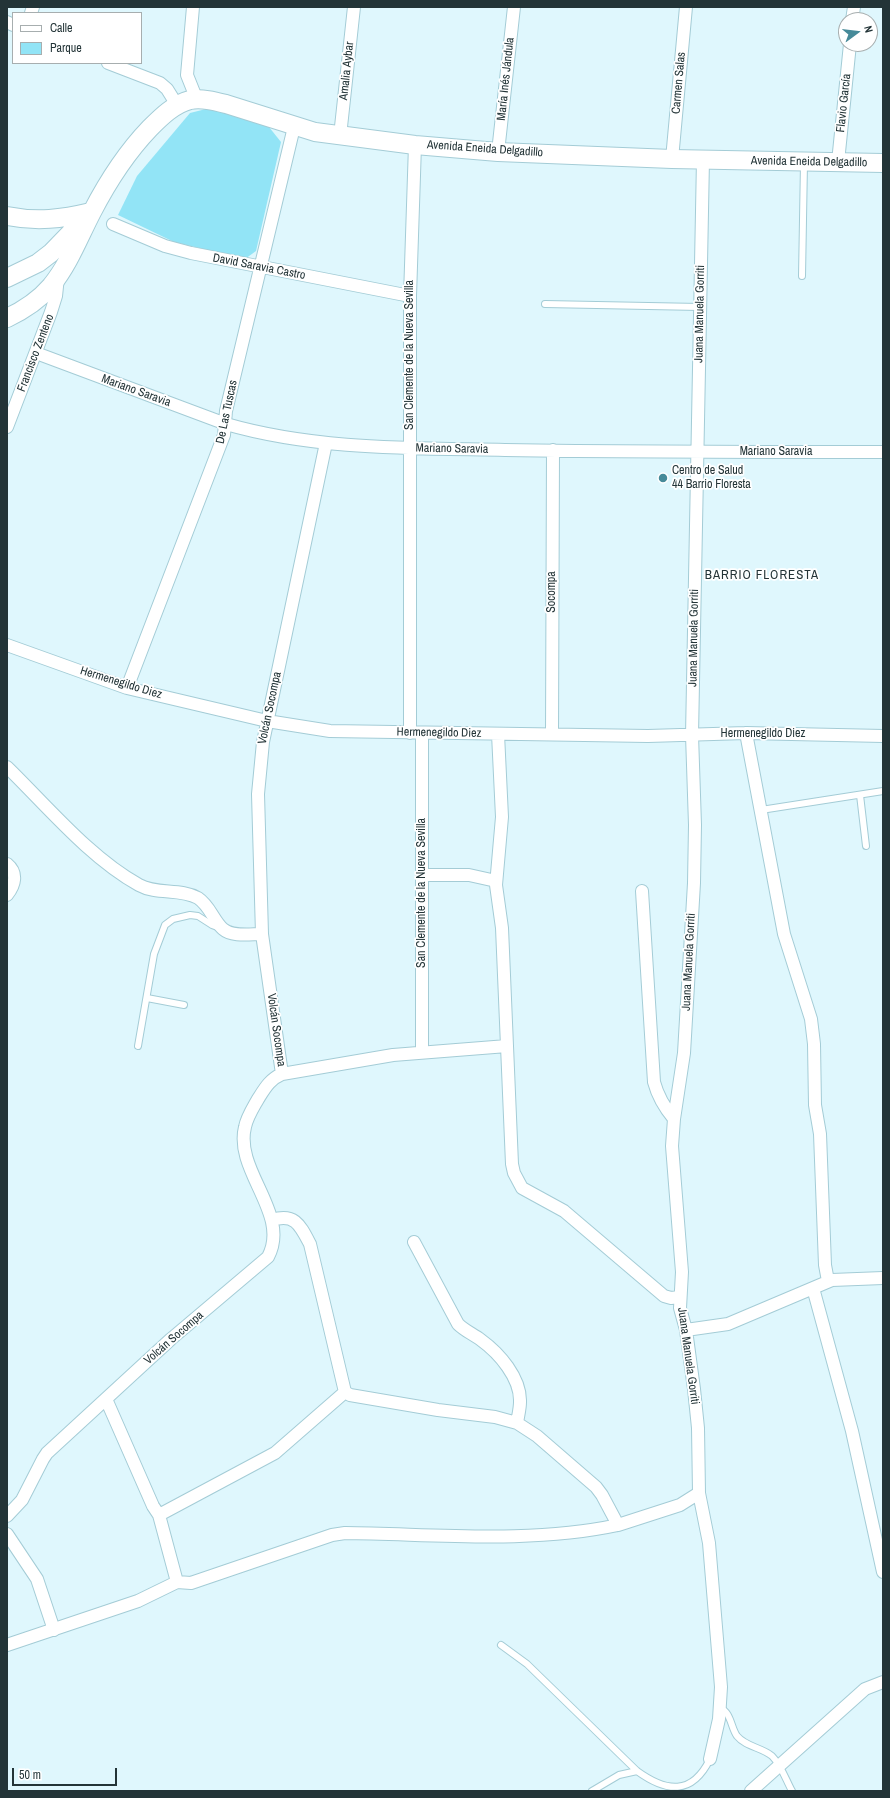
<!DOCTYPE html>
<meta charset="utf-8">
<style>
body{margin:0}
#map{position:relative;width:890px;height:1798px;overflow:hidden;background:#dff7fd;font-family:"Archivo Narrow",sans-serif}
canvas{display:block}
.frame{position:absolute;inset:0;border:8px solid #233437;pointer-events:none}
.legend{position:absolute;left:12px;top:12px;width:130px;height:52px;box-sizing:border-box;background:#fff;border:1px solid #a7aeaf;margin:0;padding:5px 7px;list-style:none;font-size:12px;color:#233437}
.legend li{display:flex;align-items:center;gap:8px;height:20px}
.legend b{width:20px;border:1px solid #a7aeaf}
.north{position:absolute;left:838px;top:12px;width:40px;height:40px;box-sizing:border-box;background:#fff;border:1px solid #a7aeaf;border-radius:50%;rotate:75deg;font-size:11px;font-weight:700;line-height:16px;text-align:center;color:#233437}
.north::after{content:'';display:block;margin:auto;width:14px;height:18px;background:#468a99;clip-path:polygon(50% 0,100% 100%,50% 72%,0 100%)}
.scale{position:absolute;left:12px;top:1768px;width:105px;height:18px;box-sizing:border-box;border:2px solid #233437;border-top:0;padding-left:5px;font-size:12px;line-height:14px;white-space:nowrap;color:#233437;-webkit-text-stroke:3px #fff;paint-order:stroke}
</style>
<div id="map">
<canvas width="890" height="1798"></canvas>
<div class="frame"></div>
<ul class="legend">
<li><b style="height:5px;background:#fff"></b>Calle</li>
<li><b style="height:11px;background:#92e4f6"></b>Parque</li>
</ul>
<div class="north">N</div>
<div class="scale">50 m</div>
</div>
<script>
const g = document.querySelector('canvas').getContext('2d');
g.lineJoin = 'round';
function fill(path, color) {
  g.fillStyle = color;
  g.fill(path, 'evenodd');
}
function trace(path, color, width, dash) {
  g.strokeStyle = color;
  g.lineWidth = width;
  g.lineCap = dash ? 'butt' : 'round';
  g.setLineDash(dash || []);
  g.stroke(path);
}
function drawText(font, color, halo, rows, align = 'center') {
  g.font = font + ' "Archivo Narrow",sans-serif';
  g.lineWidth = 3.5;
  g.setLineDash([]);
  g.textBaseline = 'middle';
  g.strokeStyle = halo;
  g.fillStyle = color;
  for (const [text, x, y, turn = 0] of rows) {
    g.save();
    g.translate(x, y);
    g.rotate((+turn || 0) * Math.PI / 180);
    g.textAlign = isNaN(turn) ? turn : align;
    if (halo) g.strokeText(text, 0, 0);
    g.fillText(text, 0, 0);
    g.restore();
  }
}
fill(new Path2D(`
 M210 108 269 127 281 142 256 251 245 259 174 242 118 215 137 176 190 113Z`), '#92e4f6');
const lane = new Path2D(`
 M802 276 804 163
 M545 304 700 307
 M860 795 866 846
 M761 810 883 791
 M147 998 184 1005
 M138 1046 154 954 165 925 173 919 190 915 198 916 212 925 220 928
 M501 1645 527 1664 637 1771C666 1792 692 1796 710 1759
 M720 1708C731 1712 731 1728 737 1736 746 1747 761 1747 772 1756 781 1765 786 1780 792 1791
 M592 1791 619 1775 637 1771`);
const street = new Path2D(`
 M193 7 187 75 197 100
 M31 13 33 7
 M852 20 854 7
 M7 22 13 25
 M108 63 160 83 167 89 177 105
 M340 136 354 7
 M498 152 514 7
 M672 159 686 7
 M703 159 692 735 695 825 694 883 684 1053 674 1119 672 1146 682 1272 680 1308 686 1330 694 1389 698 1428 699 1493 709 1543 721 1687 719 1719 710 1759
 M838 162 850 44
 M113 224 165 246 191 253 410 296
 M36 353 226 424C316 450 412 448 505 450 631 452 757 452 883 452
 M7 427 51 312 56 296 58 277
 M7 645 127 688 267 721 330 731 648 736 746 733 883 736
 M127 688 224 435 226 411 294 127
 M410 733V296L415 145
 M746 733 784 934 811 1019 814 1044 815 1105 820 1134 825 1265 828 1281
 M498 734 502 817 496 885 502 928 512 1164 514 1173 522 1188 564 1211 664 1296 671 1298 680 1297
 M552 734 553 450
 M7 767C47 806 90 858 139 885 157 895 180 888 198 898 210 906 213 920 223 929 232 937 250 934 262 934
 M7 864C18 873 15 885 7 895
 M422 875H469L496 881
 M642 891 654 1082C658 1097 664 1107 674 1119
 M422 1052V733
 M282 1074 393 1055 507 1046
 M272 1220C295 1213 300 1225 310 1244L345 1392 350 1395 438 1410 495 1417 517 1423 537 1436 596 1487 602 1495 618 1525 680 1505 699 1493
 M414 1242 458 1324C465 1331 473 1334 481 1340 499 1353 521 1378 520 1402 520 1409 518 1416 517 1423
 M813 1288 852 1431 883 1572
 M686 1330 728 1324 832 1280 883 1278
 M106 1399 153 1506 159 1515 177 1582
 M159 1515 275 1453 345 1392
 M7 1516 22 1500 43 1459 47 1453 171 1339 268 1257C291 1214 234 1171 245 1127 247 1117 253 1108 258 1099 265 1088 270 1079 282 1074L262 934 258 794 263 742 326 443
 M7 1534 37 1579 54 1630
 M7 1645 138 1601 177 1582 191 1583 332 1535 345 1533C435 1534 529 1544 618 1525
 M751 1791 865 1689 883 1682`);
const primary = new Path2D(`
 M7 216C37 222 62 219 91 212
 M7 278 38 263 51 253 81 222
 M7 318C24 310 39 300 51 286 69 264 79 237 92 212 108 181 126 153 150 128 161 117 174 104 190 100 202 98 214 101 226 104L315 132 415 145 498 152 672 159 883 163`);
trace(lane, '#a4ccd6', 8);
trace(street, '#a4ccd6', 14);
trace(primary, '#a4ccd6', 20);
trace(lane, '#fff', 6);
trace(street, '#fff', 12);
trace(primary, '#fff', 18);
for (const [x, y, r, color] of [
 [663,478,5,"#468a99"]
]) {
  const dot = new Path2D();
  dot.arc(x, y, r, 0, 2 * Math.PI);
  g.fillStyle = color;
  g.fill(dot);
  trace(dot, '#fff', 1.5);
}
drawText('12px', '#233437', '#fff', [
 ["Amalia Aybar",347,71,-84],
 ["María Inés Jándula",506,79,-84],
 ["Carmen Salas",679,83,-85],
 ["Flavio García",844,103,-84],
 ["Avenida Eneida Delgadillo",485,149,4],
 ["Avenida Eneida Delgadillo",809,162,1],
 ["David Saravia Castro",259,267,11],
 ["Juana Manuela Gorriti",700,314,-89],
 ["Francisco Zenteno",36,353,-69],
 ["San Clemente de la Nueva Sevilla",410,355,-90],
 ["Mariano Saravia",136,391,20],
 ["De Las Tuscas",227,412,-78],
 ["Mariano Saravia",452,449,1],
 ["Mariano Saravia",776,452],
 ["Socompa",552,592,-90],
 ["Juana Manuela Gorriti",694,638,-89],
 ["Hermenegildo Diez",121,683,17],
 ["Volcán Socompa",270,708,-78],
 ["Hermenegildo Diez",439,733,1],
 ["Hermenegildo Diez",763,734],
 ["San Clemente de la Nueva Sevilla",422,893,-90],
 ["Juana Manuela Gorriti",689,962,-87],
 ["Volcán Socompa",276,1030,82],
 ["Volcán Socompa",174,1338,-41],
 ["Juana Manuela Gorriti",688,1356,82]
]);
drawText('12px', '#233437', '#fff', [
 ["Centro de Salud",672,471],
 ["44 Barrio Floresta",672,485]
], 'left');
g.letterSpacing = '1px';
drawText('13px', '#233437', '#fff', [
 ["BARRIO FLORESTA",762,576]
]);
g.letterSpacing = '0px';
</script>
